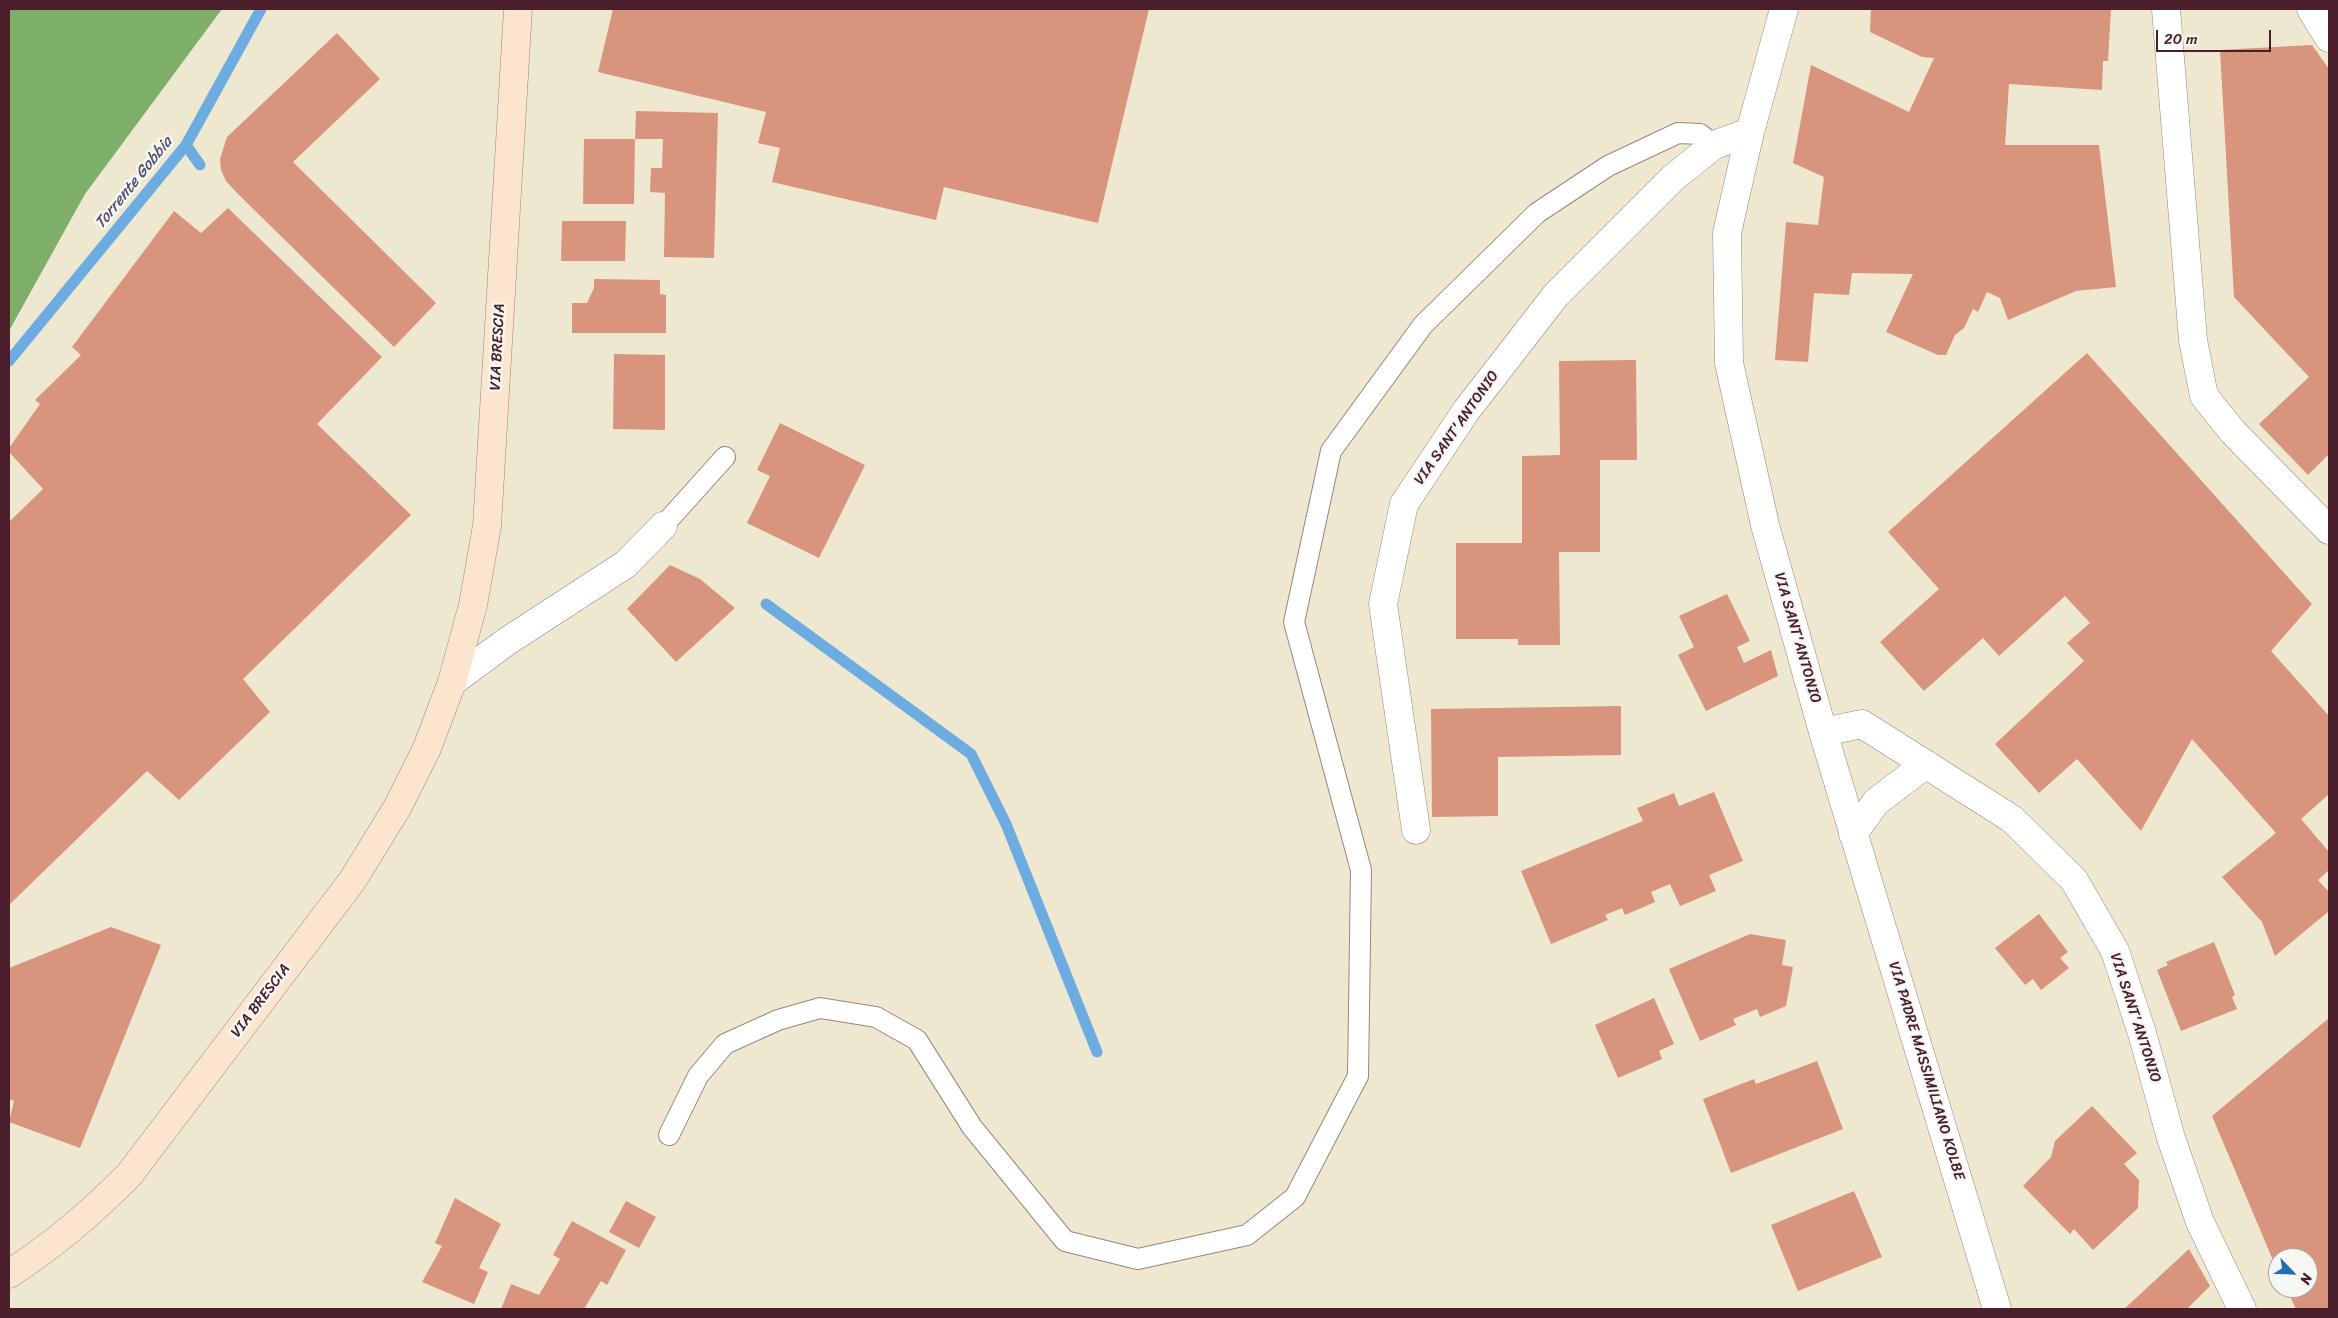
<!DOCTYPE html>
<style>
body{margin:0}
#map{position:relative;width:2338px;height:1318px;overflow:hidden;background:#efe8d1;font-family:Sriracha,sans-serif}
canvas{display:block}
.frame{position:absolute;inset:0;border:10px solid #4a1f2b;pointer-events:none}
.north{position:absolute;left:2268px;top:1248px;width:50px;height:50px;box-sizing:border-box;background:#f6f6f2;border:1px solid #b1a0a2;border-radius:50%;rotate:114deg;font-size:14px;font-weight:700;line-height:20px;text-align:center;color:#4a1f2b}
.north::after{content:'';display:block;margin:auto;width:18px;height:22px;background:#1f6fb2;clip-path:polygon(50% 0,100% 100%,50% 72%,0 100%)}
.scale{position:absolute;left:2156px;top:30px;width:115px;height:22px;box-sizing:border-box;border:2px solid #4a1f2b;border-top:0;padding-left:6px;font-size:15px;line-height:18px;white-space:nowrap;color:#4a1f2b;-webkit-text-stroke:4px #f6f6f2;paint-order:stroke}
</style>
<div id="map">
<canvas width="2338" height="1318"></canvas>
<div class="frame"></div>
<div class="north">N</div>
<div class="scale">20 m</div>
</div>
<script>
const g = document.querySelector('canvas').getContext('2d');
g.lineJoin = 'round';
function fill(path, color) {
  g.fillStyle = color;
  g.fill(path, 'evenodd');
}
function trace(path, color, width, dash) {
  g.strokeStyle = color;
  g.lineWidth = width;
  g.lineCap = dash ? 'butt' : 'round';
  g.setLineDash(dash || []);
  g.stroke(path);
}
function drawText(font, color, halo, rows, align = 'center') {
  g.font = font + ' Sriracha,sans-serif';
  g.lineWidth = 5;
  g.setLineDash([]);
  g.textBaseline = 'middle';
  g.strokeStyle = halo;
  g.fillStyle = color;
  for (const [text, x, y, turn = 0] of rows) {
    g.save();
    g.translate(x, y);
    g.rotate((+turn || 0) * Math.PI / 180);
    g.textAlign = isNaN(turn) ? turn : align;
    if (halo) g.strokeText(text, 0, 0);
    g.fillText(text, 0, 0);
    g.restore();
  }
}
fill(new Path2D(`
 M9 9H222L85 194 9 331Z`), '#7eaf69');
trace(new Path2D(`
 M186 145 200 165
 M9 361 186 145 261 9
 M766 604 971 754 1006 824 1097 1052`), '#6dace0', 11);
fill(new Path2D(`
 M613 9H1149L1098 223 944 187 936 220 772 182 780 148 758 143 766 112 598 72Z
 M1871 9H2111L2108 61H2103L2102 90 2009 84 2005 145H2099L2116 287 2076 291 2008 320 2000 298 1987 292 1978 312 1973 309 1964 328 1955 335 1946 355H1938L1886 332 1913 274 1852 273 1849 295 1814 293 1808 362 1775 360 1786 222 1818 225 1824 177 1793 163 1811 65 1909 112 1934 58 1922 57 1870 32Z
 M337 33 380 79 293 162 436 303 394 347 237 193 226 181 221 170 220 159 227 137Z
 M2312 45 2329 69V454L2308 475 2259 424 2309 377 2234 297 2220 50Z
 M636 111 718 113 714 258 664 257 665 193 650 192 651 168H662L663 139H635Z
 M584 139H635L634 204H583Z
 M228 208 382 357 317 424 411 515 243 679 270 712 179 800 147 771 9 905V522L43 489 9 452V448L40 404 35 400 81 355 72 347 174 211 201 233Z
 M562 221H626L625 261H561Z
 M594 279 660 280V294L666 295V333H572V303H587L594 288Z
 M2087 353 2312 604 2271 651 2329 716V794L2301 819 2329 852V870L2318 880 2329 892V911L2275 956 2262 922 2222 877 2276 833 2192 739 2141 831 2077 759 2039 793 1995 744 2084 661 2067 643 2090 623 2065 596 1999 656 1983 638 1924 691 1880 642 1939 589 1888 532Z
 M614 354 665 355V430L613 429Z
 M1636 360 1637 460H1600V552H1559L1560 645H1518V639H1456V543H1522V456L1560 455 1559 361Z
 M780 423 865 465 819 558 747 523 770 476 757 470Z
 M670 565 700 579 735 608 676 662 627 609Z
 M1727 594 1750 641 1737 647 1744 663 1771 650 1778 676 1706 711 1678 655 1694 647 1679 616Z
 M1621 706V755L1498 757V816L1432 817 1431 709Z
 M1714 792 1743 861 1709 875 1716 891 1680 906 1670 884 1651 892 1655 902 1625 915 1622 908 1605 915 1608 920 1551 944 1521 871 1643 821 1637 808 1674 793 1679 806Z
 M2039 914 2068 952 2060 958 2069 968 2041 990 2033 979 2025 985 1995 948Z
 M111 927 161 945 80 1148 9 1122 14 1101 9 1099V968Z
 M1750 934 1786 940 1782 965 1793 967 1786 1006 1760 1017 1757 1009 1733 1019 1736 1025 1700 1041 1669 969Z
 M2214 942 2235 995 2232 997 2237 1009 2181 1031 2157 970 2168 965 2166 962Z
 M1654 998 1674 1044 1659 1051 1662 1059 1618 1078 1595 1025Z
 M2329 1018V1309H2296L2286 1288H2308V1258H2278V1272L2212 1116Z
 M1817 1061 1843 1129 1731 1173 1703 1099 1754 1079 1756 1084Z
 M2092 1106 2137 1153 2124 1164 2139 1180 2138 1208 2093 1250 2074 1229 2070 1234 2023 1186 2051 1157 2055 1141Z
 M1854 1191 1882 1257 1798 1291 1771 1225Z
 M455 1198 501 1224 479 1268 488 1272 474 1304 422 1282 442 1246 435 1243Z
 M626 1201 656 1217 639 1248 609 1232Z
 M572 1221 626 1250 607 1285 601 1281 584 1309H501L511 1284 539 1295 560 1259 553 1255Z
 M2189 1249 2210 1286 2187 1309H2124Z`), '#d8947c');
const service = new Path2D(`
 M663 526 725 457
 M669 1135 698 1076 725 1044 778 1020 820 1008 876 1017 917 1040 972 1127 1065 1241 1138 1259 1247 1235 1295 1197 1358 1076 1361 870 1294 622 1331 451 1423 325 1537 213 1608 166 1678 133 1700 134 1714 145`);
const minor = new Path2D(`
 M1784 9 1750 132 1727 233 1729 363 1765 525 1823 732 1997 1309
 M2166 9 2193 340 2204 396 2233 432 2329 530
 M2311 9 2329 38
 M452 682 506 642 626 564 663 526
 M1823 732 1862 724 2012 819 2074 880 2115 951 2142 1033 2171 1138 2200 1222 2242 1309
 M1416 830 1383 604 1404 504 1466 411 1556 295 1673 178 1714 145 1750 132
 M1853 834 1876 802 1926 764`);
const secondary = new Path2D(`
 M9 1274C55 1244 90 1214 129 1175L352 881 397 808 427 748 452 682 473 605 487 526 518 9`);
trace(service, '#9c847e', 22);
trace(minor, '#9c847e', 29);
trace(secondary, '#9c847e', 29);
trace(service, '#fff', 20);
trace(minor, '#fff', 28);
trace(secondary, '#fce5cf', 28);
drawText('15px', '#4a1f2b', '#f6f6f2', [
 ["VIA BRESCIA",498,347,-87],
 ["VIA SANT'ANTONIO",1457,428,-55],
 ["VIA SANT'ANTONIO",1797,638,74],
 ["VIA BRESCIA",261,1001,-53],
 ["VIA SANT'ANTONIO",2135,1018,72],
 ["VIA PADRE MASSIMILIANO KOLBE",1926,1071,73]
]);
drawText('italic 16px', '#56506a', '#f6f6f2', [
 ["Torrente Gobbia",134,183,-51]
]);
</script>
